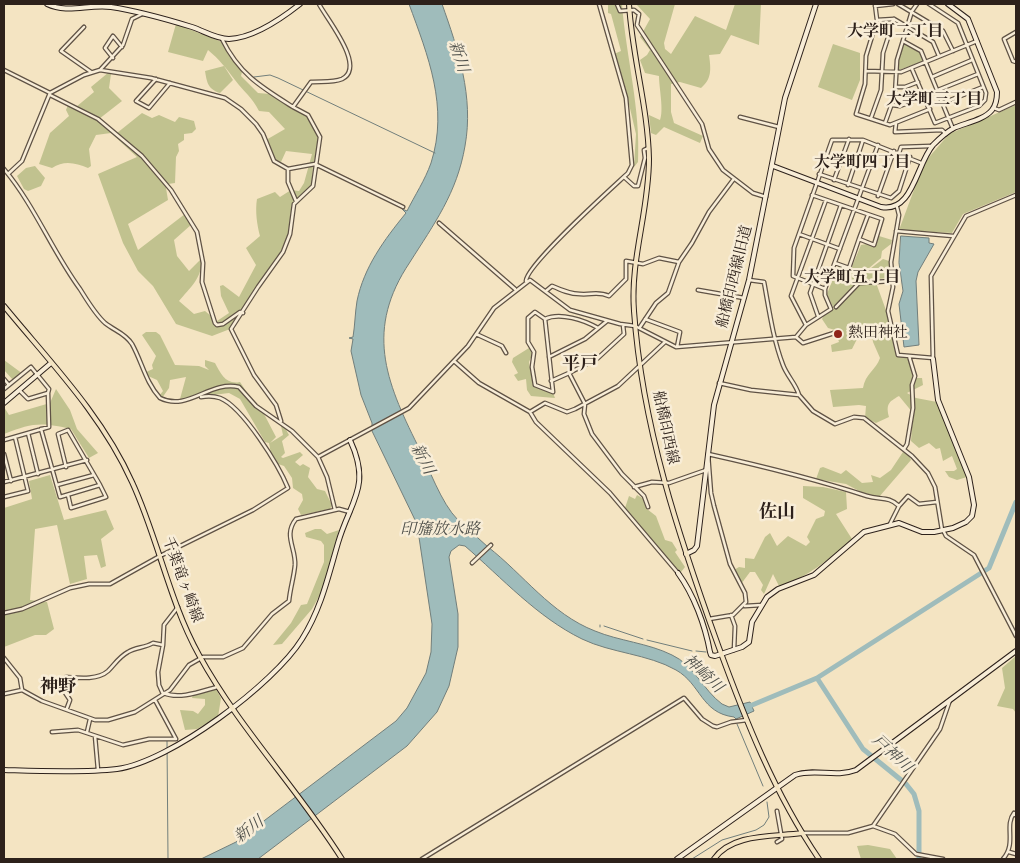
<!DOCTYPE html>
<meta charset="utf-8">
<style>
body{margin:0}
#map{position:relative;width:1020px;height:863px;overflow:hidden;background:#f4e4c2;font-family:Vollkorn,serif}
canvas{display:block}
.frame{position:absolute;inset:0;border:5px solid #2d211b;pointer-events:none}
</style>
<div id="map">
<canvas width="1020" height="863"></canvas>
<div class="frame"></div>
</div>
<script>
const g = document.querySelector('canvas').getContext('2d');
g.lineJoin = 'round';
function fill(path, color) {
  g.fillStyle = color;
  g.fill(path, 'evenodd');
}
function trace(path, color, width, dash) {
  g.strokeStyle = color;
  g.lineWidth = width;
  g.lineCap = dash ? 'butt' : 'round';
  g.setLineDash(dash || []);
  g.stroke(path);
}
function drawText(font, color, halo, rows, align = 'center') {
  g.font = font + ' Vollkorn,"Noto Serif JP",serif';
  g.lineWidth = 5;
  g.setLineDash([]);
  g.textBaseline = 'middle';
  g.strokeStyle = halo;
  g.fillStyle = color;
  for (const [text, x, y, turn = 0] of rows) {
    g.save();
    g.translate(x, y);
    g.rotate((+turn || 0) * Math.PI / 180);
    g.textAlign = isNaN(turn) ? turn : align;
    if (halo) g.strokeText(text, 0, 0);
    g.fillText(text, 0, 0);
    g.restore();
  }
}
fill(new Path2D(`
 M608 4H622C626 57 641 109 638 162L634 167 636 134 625 87 614 54 621 51 611 14 608 13Z
 M636 4H675L664 43 665 49 671 54 695 16 726 30 735 4H761L759 45 731 35 720 54 709 55C711 69 712 79 701 88L680 82 671 84V112L674 123 703 136 700 143 664 127 656 135 651 133 649 115 660 120C664 110 659 88 659 76L645 73 640 60 647 55 650 50 640 37 650 19Z
 M176 24 222 42 242 72 241 76 258 93 270 94 306 116 313 126 318 137V145L313 165 312 184 292 204 288 235 279 255 257 285 245 307 230 329 212 336 176 324 153 286 138 271 123 243 98 174 137 157 111 133 96 135 89 149 91 166 88 168C76 163 64 160 52 168L39 164 50 133 69 116 66 110 68 105 71 104 76 107 94 92 91 87 109 72 111 74 109 88 122 101 99 119 117 133 142 113 152 118 159 115 175 122 179 117 194 121 196 129 192 133 184 134V140L178 144 179 151 176 157 175 183 168 184 166 188 168 200 128 224 138 250 185 214 192 224 174 240 177 256 189 271 201 259C204 276 189 289 179 301L194 314 205 311 217 321 229 313 221 296 220 286 223 285 239 297 256 265 246 248 260 236C257 225 255 211 257 199L275 192 280 197 291 190 299 191 304 183 312 154 286 151 281 162 274 159 266 140 285 129 269 112 259 111C252 97 244 92 235 80 226 68 219 59 208 50L203 61 168 52Z
 M904 43 920 53 924 61 899 70 898 60Z
 M833 44 860 53V80L852 100 818 87Z
 M224 66 233 80 220 93C208 89 207 83 205 71Z
 M1016 105V192L963 214 952 233 899 230 924 163 949 134Z
 M35 166 45 178 41 186 28 191 24 189 17 176 26 168Z
 M879 236 892 240 891 244 882 251 881 258 862 274V281L875 280 887 313 897 357H908L916 378H922L923 385 907 393 916 398 937 402 967 477 957 480 949 477 945 471H954L957 469 952 456 943 461 940 448 936 449 929 443 919 448 911 441 913 413 899 396C888 402 886 405 889 417L876 423 865 418 866 406 859 405 833 407 830 390 863 388C865 374 876 370 880 358L873 342 871 329H867L859 335 852 349 832 352 831 345 839 342 835 330 828 328 822 319 825 313 834 309 827 294 838 266 851 269 861 245 867 244 875 247Z
 M883 259 889 261V278L863 280 862 275Z
 M146 332H156L160 335 175 365 199 366 209 370 205 366V360L215 363C221 374 226 385 240 382L248 394 245 397 264 414 276 437 270 443 283 435 281 426 283 424 289 435 282 441 285 453 281 457 283 458 300 452 303 455 295 462 300 466 303 464 310 468 308 477 317 489 325 491 332 505 330 509 301 515 298 509 303 500 302 494 293 488 292 478 284 466 278 464 271 454 269 443 265 442 240 399 229 393 180 399 186 377 170 380 169 388 162 398 159 396 163 391 157 380 148 376 146 372 153 369 152 365 156 356 142 335Z
 M529 348 533 353 529 362 533 385 553 393 555 398 531 396 527 390 526 379 518 381 514 375 518 373 512 362 513 358Z
 M4 360 23 374 4 392V389L13 380 4 370Z
 M56 389 70 410 77 429 98 453 89 458 71 429C41 422 32 423 4 434V407L9 415 50 403Z
 M903 452 909 455 911 460 879 497 861 492 846 484 816 479 820 468 823 467 841 474 846 470 862 483 873 482 871 475 880 478 891 470Z
 M50 475 64 520 106 510 114 529 101 539 106 566 101 568 97 555 84 556 87 579 70 584 57 525 35 529 30 600 47 602 54 629 46 635H35L4 647V508L32 499 29 481Z
 M803 486 823 487 846 492 847 509 836 514 852 539C829 559 809 577 779 586L773 574 764 594 761 590 763 585 755 572H750L741 584 734 570 739 567 745 568V558L754 559 765 537 770 533 777 546 788 536 806 546 810 542 807 537 816 519 824 516 825 511 803 498Z
 M637 495 644 499 647 509 656 516 665 540 672 542 677 550 675 552 685 567 681 572 668 560 625 508 629 496 635 499Z
 M315 529H321L327 534 339 530 321 593 312 609 282 644 273 645 291 623 301 605 307 604 324 562V545L321 541 306 537 305 533Z
 M1016 656V713L1013 709 997 706 1005 688 1002 668Z
 M216 689 221 698 218 717 197 729 185 730 180 710 193 711 198 714 205 705V699L192 698 193 695Z
 M868 845 890 849 897 859H861L857 846Z`), '#c1c28f');
const water = new Path2D(`
 M409 4H442C458 49 474 97 465 146 457 193 434 224 410 262 365 329 385 380 418 446 429 468 441 503 458 520 468 529 478 538 488 547 523 574 551 614 595 631 619 641 648 643 672 655 694 665 703 690 722 704L729 707 750 702 754 711 736 719 734 717C701 713 701 684 676 670 648 654 611 653 582 639 537 617 502 578 465 546L459 545 451 551 449 557 458 614V647L449 686 437 712 407 746 258 859H201L236 842 396 721 407 708 426 673 431 652 432 624 417 524 372 431V423L361 395 351 351 353 339 349 338 353 337C355 325 355 313 357 301 364 267 384 240 406 213L402 209 407 211C415 195 425 180 431 163 449 107 428 56 409 4Z
 M901 236 929 238V243L934 244 918 272 916 281 919 345 904 347 899 304 903 291 899 263Z`);
fill(water, '#9fbcbb');
trace(water, '#717e7b', 1);
trace(new Path2D(`
 M254 77 270 75 278 78 435 153
 M604 626 643 639
 M600 627V625
 M647 640 692 651
 M696 651 706 652
 M737 724 763 786
 M167 740 168 858
 M692 859 722 840 756 830 764 825 769 817 767 802`), '#717e7b', 1);
trace(new Path2D(`
 M817 678 863 749 906 784 914 794 919 811V859
 M745 708 817 678 989 568 1016 502`), '#9fbcbb', 5);
const street = new Path2D(`
 M617 4 620 11 634 10 639 14 637 25 702 124 709 149 723 170 753 193 766 197
 M875 4 877 20 866 56 865 84 856 114 890 125 930 109
 M898 4 943 31 953 51
 M875 6 893 4
 M894 19 933 42 939 56
 M84 27 61 51 91 72
 M1016 32 1004 39 1013 61 1016 62
 M222 39C239 74 261 87 293 107
 M903 41 921 51 953 129
 M113 58 105 48 113 36 122 47
 M912 69 935 123 979 106 985 100 986 93 958 23 929 4
 M4 70 50 93
 M100 70 123 45 132 19 142 14
 M866 71 901 72 977 41
 M932 77 972 60
 M156 79 136 101 149 108 170 83
 M896 87H905L918 82
 M938 90 978 74
 M50 95 98 119 142 156 171 190 197 232 203 263 202 282 215 323 217 325 223 324 240 312 243 313
 M943 103 983 87
 M892 105 900 106 925 96
 M994 108 999 110 1016 102
 M740 117 779 127
 M871 118 881 90 883 53 894 19 877 20
 M885 123 895 95 897 60 912 11 917 4
 M896 123 895 132 942 130 946 134
 M899 153 901 147 931 146
 M4 169C35 206 52 251 80 289 87 300 95 314 105 323 115 331 125 333 132 344 142 362 146 383 160 398 188 412 210 380 239 387L256 406 292 431 318 457 409 408 468 346 494 308 530 280 570 310 620 324 635 326 676 347 796 337 806 325 831 309 825 295V289L878 145
 M288 169V182L296 201
 M8 174 22 161 50 93 84 75 100 70 151 78 225 98 241 109 256 124 263 134 274 161 288 169 315 164 403 207
 M819 174 891 198 899 191 910 157
 M624 177 634 186H638L645 158 644 150 648 148
 M834 180 849 139
 M848 185 863 140
 M812 195 882 219 874 245 859 239 849 268 835 263
 M878 196 894 151
 M897 207 899 215 891 262 893 287 888 311 898 355 933 358
 M439 223 515 289
 M896 231 953 236
 M799 234 840 249
 M859 239 868 215
 M749 280 764 282C769 309 773 339 783 365 787 376 796 384 799 395
 M526 281C526 265 612 188 628 173L632 165 626 98 599 4
 M825 289 793 276 794 248 832 140H863L921 163
 M698 290 744 298
 M546 291 552 286C561 290 570 294 580 294 592 295 598 291 609 296L626 279V261L643 264 659 258 679 262
 M836 307 859 283 892 281
 M818 316 810 293 841 205
 M545 319 535 312 528 318V342L534 352 532 367 535 385 553 392 545 319C560 312 584 320 598 328
 M645 319 680 332 677 347
 M623 325 624 334 598 358 569 373 585 404 584 414 592 434 622 474 644 496 648 507
 M806 325 791 296 826 200
 M640 327 656 303 668 293 679 262 692 243 709 212 733 180
 M476 334 502 346 506 353
 M796 337 803 343 834 333
 M549 357 585 339 607 321
 M933 359 931 276 966 216 1016 195
 M454 361 479 383 530 412 536 422 610 493 678 573
 M4 379 9 385
 M551 381 569 373
 M719 383 751 390 799 395 813 411 835 424 854 417 864 418 912 456 928 473 935 487 942 530
 M4 389 31 367 49 389 48 393 28 399 19 390
 M530 412 545 403 567 412 575 409 618 386 665 342
 M281 421 276 405 254 375 231 329 258 287 283 252 290 234 294 204 313 186 320 137 308 115 293 107 311 82C321 81 332 83 342 79 367 67 326 18 319 4
 M41 429 60 497 100 485 106 497 71 508 68 495
 M28 433 38 474
 M4 440 49 427 48 393
 M904 449 907 444 913 408 912 385 915 376 909 356
 M4 454 11 481
 M318 457 327 477 335 510
 M66 467 58 434 68 430 100 485
 M4 482 87 460
 M57 485 94 475
 M634 487 652 482 669 483 706 470
 M4 497 28 491 15 437
 M899 506 908 496 919 504 937 502
 M943 530 946 536 974 555 1016 636
 M472 563 491 545
 M745 606 762 605
 M4 613 22 609 70 588 89 584H110L160 556 253 510 288 488C279 466 243 407 220 398 214 396 207 396 201 397
 M731 615 735 626 734 650
 M709 619 733 615 746 602 745 593 730 564 714 506 711 493 708 454C762 466 815 479 867 496 880 500 889 496 899 506L890 524
 M4 658 20 678 22 690 42 701 95 720H108L135 712 170 690 189 665 203 657H223L243 648 272 614 289 601C290 589 294 577 295 565 296 548 283 535 296 519L339 509 350 512
 M164 693C179 700 202 691 217 687
 M4 694 22 690
 M163 694 159 685 158 672 163 645 164 625 178 607
 M67 708 70 700 64 691 66 677C79 678 98 680 108 671 115 664 119 657 128 652 136 647 145 648 153 643L163 645
 M52 732 78 730 123 745 149 739H176L155 700
 M87 732 90 719
 M95 736 98 770
 M873 826 895 834 916 854 943 859
 M802 833H848L873 826 940 729 950 700
 M777 842 782 839 777 811
 M1009 852 1016 854
 M422 859 684 698 702 719 713 726 717 727 731 722 747 720
 M1003 859C1017 843 1004 826 1014 813L1016 815`);
const secondary = new Path2D(`
 M47 4C68 14 88 4 111 7 138 11 166 19 192 27 204 31 216 39 229 39 253 38 281 19 300 4
 M773 166 881 207C913 213 916 165 933 145 939 139 946 132 954 128 965 123 984 120 992 110 996 105 997 98 997 92L968 19 948 4
 M4 403 51 363
 M686 554 694 550 697 546 714 405 749 280 785 98 816 4
 M678 573C694 595 705 625 710 652L711 655 715 656 742 647 749 642 752 622 767 597 778 589 814 575 864 532 899 523 922 532H934L953 528 966 522 972 516 974 505 969 477 938 400 933 359
 M4 770C38 771 84 773 117 769 170 762 274 684 302 639 321 609 328 577 338 543 350 501 372 487 350 440
 M677 859 795 775C815 768 835 778 856 770L1016 651`);
const primary = new Path2D(`
 M629 4C632 56 648 107 649 159 649 211 630 259 634 311 642 426 679 537 718 645 745 719 774 793 819 859
 M4 306C50 362 102 415 132 482 158 538 169 601 199 655 239 728 298 789 342 859
 M714 859C732 833 773 837 802 833`);
trace(street, '#5f5245', 5);
trace(secondary, '#2d211b', 6);
trace(primary, '#2d211b', 6);
trace(street, '#f8edd7', 2.5);
trace(secondary, '#f8edd7', 4);
trace(primary, '#f4e4c2', 4);
for (const [x, y, r, color] of [
 [838,334,5,"#8f2418"]
]) {
  const dot = new Path2D();
  dot.arc(x, y, r, 0, 2 * Math.PI);
  g.fillStyle = color;
  g.fill(dot);
  trace(dot, '#f8edd7', 2);
}
drawText('15px', '#2d211b', '#f8edd7', [
 ["船橋印西線旧道",736,277,-76],
 ["船橋印西線",664,428,78],
 ["千葉竜ヶ崎線",181,580,70]
]);
drawText('15px', '#2d211b', '#f8edd7', [
 ["熱田神社",848,334]
], 'left');
drawText('bold 16px', '#2d211b', '#f8edd7', [
 ["大学町二丁目",895,33],
 ["大学町三丁目",934,101],
 ["大学町四丁目",862,164],
 ["大学町五丁目",852,279]
]);
drawText('italic 16px', '#4f504b', '#f8edd7', [
 ["新川",457,57,72],
 ["新川",421,460,63],
 ["印旛放水路",440,531],
 ["神崎川",702,675,43],
 ["戸神川",891,755,43],
 ["新川",250,831,-37]
]);
drawText('bold 18px', '#2d211b', '#f8edd7', [
 ["平戸",580,366],
 ["佐山",777,514],
 ["神野",58,689]
]);
</script>
